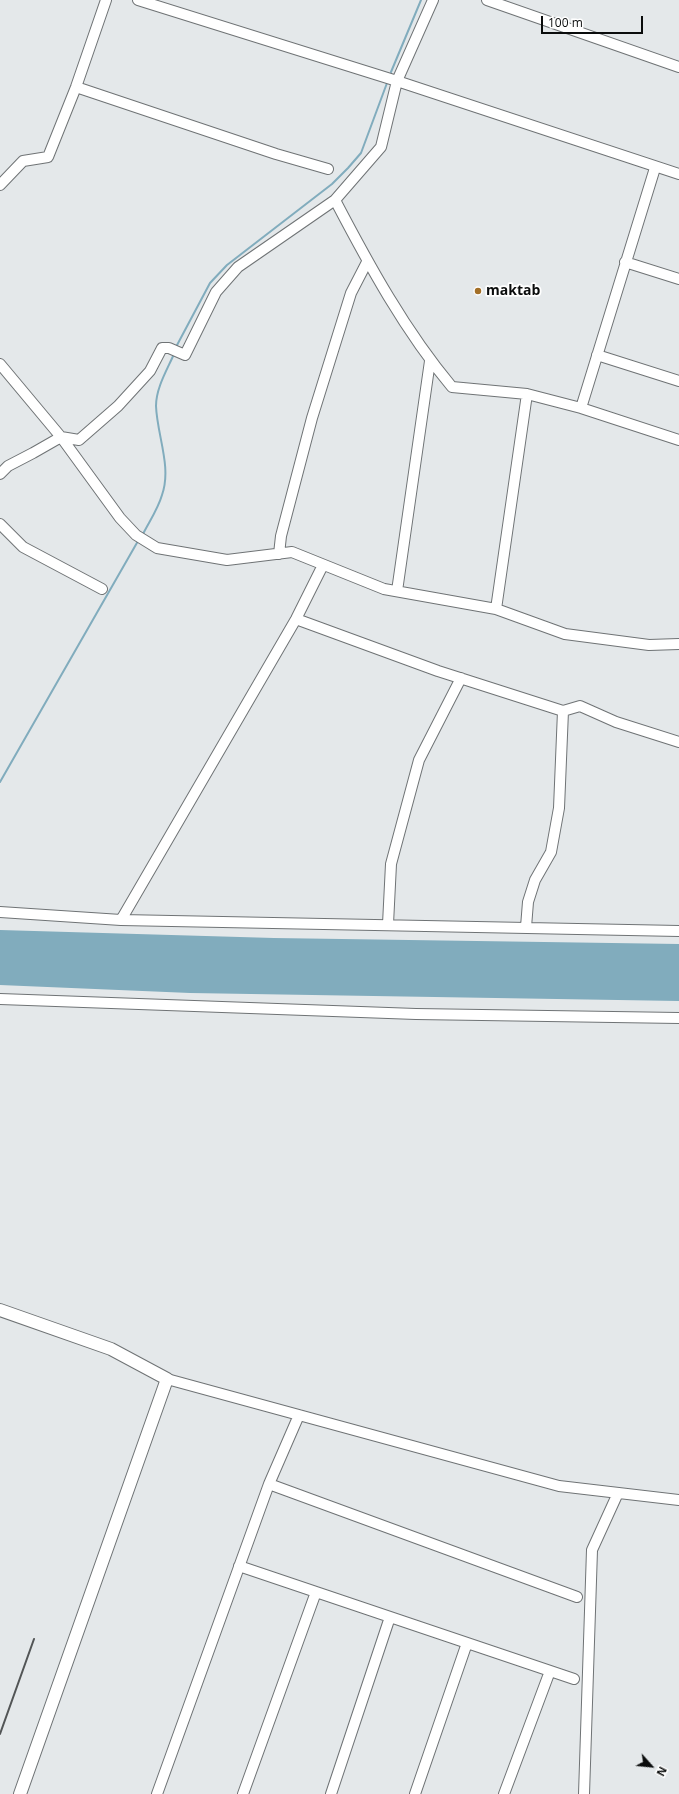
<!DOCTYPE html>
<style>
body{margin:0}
#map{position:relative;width:679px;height:1794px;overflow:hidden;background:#e4e8ea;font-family:"Open Sans",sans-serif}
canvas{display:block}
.north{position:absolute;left:631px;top:1746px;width:40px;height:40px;-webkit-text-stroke:3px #fff;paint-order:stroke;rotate:117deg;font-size:11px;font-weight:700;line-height:16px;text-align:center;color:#0a0c0c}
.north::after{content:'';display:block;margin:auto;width:14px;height:18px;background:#0a0c0c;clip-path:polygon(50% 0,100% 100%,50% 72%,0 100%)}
.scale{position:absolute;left:541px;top:16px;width:102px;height:18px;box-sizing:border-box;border:2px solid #0a0c0c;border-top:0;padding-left:5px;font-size:12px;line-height:14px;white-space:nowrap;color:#0a0c0c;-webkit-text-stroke:3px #fff;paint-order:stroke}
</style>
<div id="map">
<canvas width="679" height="1794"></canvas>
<div class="north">N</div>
<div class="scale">100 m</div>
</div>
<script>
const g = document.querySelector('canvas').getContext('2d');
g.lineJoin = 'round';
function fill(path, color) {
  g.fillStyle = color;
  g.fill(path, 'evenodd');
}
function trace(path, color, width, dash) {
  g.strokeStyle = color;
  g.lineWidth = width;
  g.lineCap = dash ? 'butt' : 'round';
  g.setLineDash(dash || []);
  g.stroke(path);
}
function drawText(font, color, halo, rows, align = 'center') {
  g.font = font + ' "Open Sans",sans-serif';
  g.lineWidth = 3.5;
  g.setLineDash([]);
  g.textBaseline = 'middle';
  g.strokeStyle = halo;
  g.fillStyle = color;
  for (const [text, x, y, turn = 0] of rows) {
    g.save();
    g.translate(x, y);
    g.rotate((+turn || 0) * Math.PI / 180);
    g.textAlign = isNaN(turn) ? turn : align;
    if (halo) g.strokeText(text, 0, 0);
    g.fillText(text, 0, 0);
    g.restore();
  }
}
fill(new Path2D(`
 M0 930 274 938 679 944V1001L190 993 0 985Z`), '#81acbd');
trace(new Path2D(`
 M391 72 421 0
 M176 347 210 283 227 265 332 184 348 168 361 153 387 83
 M143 534C149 522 158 509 162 495 172 467 157 435 156 406 156 388 167 370 174 354
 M0 782 138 541`), '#81acbd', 2);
const minor = new Path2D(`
 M138 0 397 81 679 174
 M487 0 679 67
 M76 87 276 154 328 169
 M0 185 23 161 48 157 76 87 106 0
 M335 200C369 265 405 331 452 387L527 394 581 408 679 440
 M625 262 679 279
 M597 355 679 381
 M0 364 61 437 120 518 136 535 157 548 227 560 292 552 384 589 496 609 565 634 649 645 679 644
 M581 408 655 168
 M0 474 8 466 33 453 61 437 79 440 118 406 150 371 162 348H169L185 355 216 292 238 267 335 200 381 147 397 81 433 0
 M0 524 23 547 102 589
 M279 554 281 536 312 418 351 293 367 262
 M397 591 430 361
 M496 609 527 394
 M296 619 438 671 563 711 580 706 616 722 679 742
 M0 912 121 920 679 931
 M121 920 296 619 323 565
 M388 924 391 864 419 760 461 678
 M526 927 528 902 535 880 551 852 559 808 563 711
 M0 999 416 1014 679 1018
 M167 1379 559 1486 679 1500
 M269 1484 577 1597
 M239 1566 574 1679
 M157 1794 269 1484 299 1415
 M243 1794 316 1592
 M331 1794 390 1617
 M415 1794 467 1643
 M504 1794 550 1671
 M584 1794 592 1550 618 1493`);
const major = new Path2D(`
 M0 1310 111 1349 167 1379 20 1794`);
trace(minor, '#6f7375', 12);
trace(major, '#6f7375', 14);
trace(minor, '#fff', 10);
trace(major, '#fff', 12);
trace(new Path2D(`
 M0 1734 34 1639`), '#525556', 2);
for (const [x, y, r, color] of [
 [478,291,4,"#a36f27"]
]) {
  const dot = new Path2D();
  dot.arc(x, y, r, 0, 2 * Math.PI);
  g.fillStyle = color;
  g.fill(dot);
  trace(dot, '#fff', 1.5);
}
drawText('bold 14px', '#0a0c0c', '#fff', [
 ["maktab",486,291]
], 'left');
</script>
